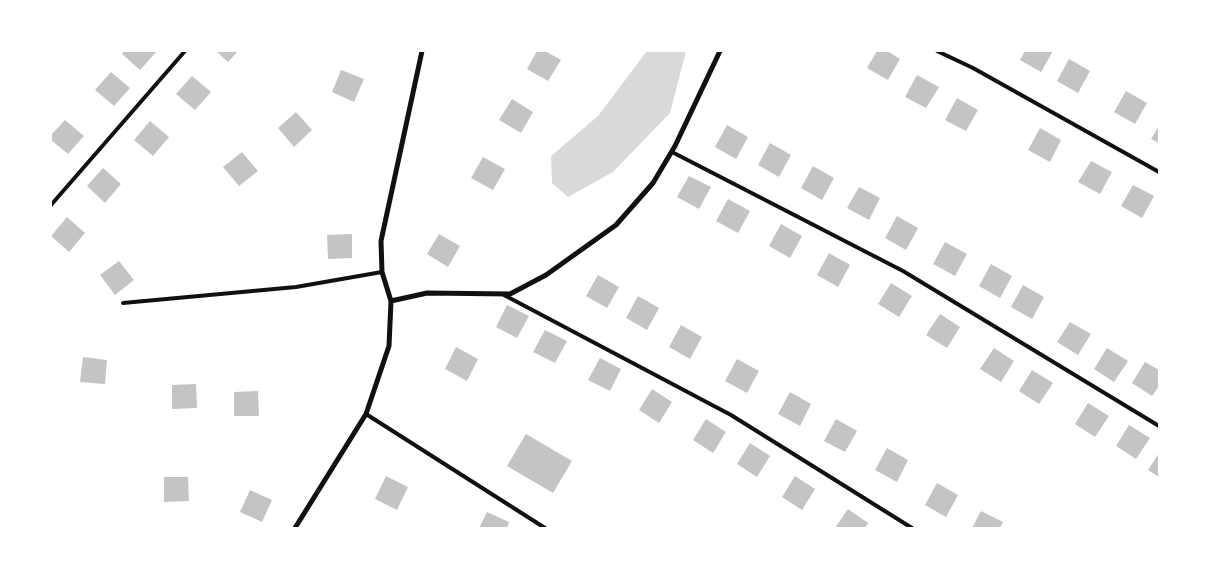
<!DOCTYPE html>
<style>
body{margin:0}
#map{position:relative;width:1210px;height:579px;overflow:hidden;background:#fff;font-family:Overpass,sans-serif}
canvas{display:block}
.frame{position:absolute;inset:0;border:52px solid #fff;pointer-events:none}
</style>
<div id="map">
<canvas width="1210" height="579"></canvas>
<div class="frame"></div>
</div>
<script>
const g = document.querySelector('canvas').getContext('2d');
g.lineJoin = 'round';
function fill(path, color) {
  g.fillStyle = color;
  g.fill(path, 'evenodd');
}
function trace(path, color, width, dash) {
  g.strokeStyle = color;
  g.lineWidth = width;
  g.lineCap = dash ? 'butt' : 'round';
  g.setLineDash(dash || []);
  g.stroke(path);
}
fill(new Path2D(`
 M647 51H686L670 113 613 172 568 197 552 183 551 156 598 116Z`), '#d9d9d9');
fill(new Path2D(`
 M124 51H157L140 70 122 54Z
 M216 51H238L228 62Z
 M537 51H545L561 60 548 81 527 69Z
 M877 51H887L900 59 888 80 867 68Z
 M1025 51H1053L1041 72 1020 60Z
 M1069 59 1090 71 1078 93 1057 81Z
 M341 70 364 79 354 102 332 92Z
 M111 72 130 88 114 106 95 90Z
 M917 75 939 87 926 108 905 97Z
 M192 76 211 92 195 110 176 94Z
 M1126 91 1147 103 1135 124 1114 112Z
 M957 98 978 110 966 131 945 120Z
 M512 99 533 112 521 133 499 120Z
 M296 112 312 130 294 147 278 128Z
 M65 120 84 136 68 154 51 140V135Z
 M150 121 169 137 153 156 134 140Z
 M727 125 748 137 736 159 715 147Z
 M1159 126V143L1151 139Z
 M1040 128 1061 140 1050 162 1028 150Z
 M770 143 791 155 779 177 758 165Z
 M242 152 258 171 239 186 223 167Z
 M483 157 505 169 493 190 471 178Z
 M1091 161 1112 172 1100 194 1078 182Z
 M813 166 834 178 822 200 801 188Z
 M103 168 121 184 105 203 87 186Z
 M689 176 711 187 699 209 677 197Z
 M1133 185 1154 196 1142 218 1121 206Z
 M859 187 880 198 869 220 847 208Z
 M728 199 750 211 738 233 716 221Z
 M897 216 918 228 906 250 885 238Z
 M67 217 85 233 69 252 51 236Z
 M781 224 802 236 790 258 769 246Z
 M352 234V258L328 259 327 235Z
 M439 234 460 246 448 267 427 254Z
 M945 242 967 254 955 276 933 264Z
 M829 253 850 265 838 287 817 275Z
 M119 261 134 280 115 295 100 275Z
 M991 264 1012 276 1000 298 979 286Z
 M598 275 619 287 607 308 586 296Z
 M891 283 912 296 899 317 878 304Z
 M1023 285 1044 297 1032 319 1011 307Z
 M638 296 659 308 647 330 626 318Z
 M507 305 529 316 517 338 496 327Z
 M940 314 960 327 947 348 926 335Z
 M1070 322 1091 334 1078 355 1057 342Z
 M681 325 702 337 690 359 669 347Z
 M545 330 567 341 555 363 533 352Z
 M456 347 478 359 467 381 445 369Z
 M994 348 1014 361 1001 382 980 369Z
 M1107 348 1128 361 1114 382 1094 369Z
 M83 357 107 360 105 384 80 382Z
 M600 358 621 369 610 391 588 380Z
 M737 359 759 371 747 393 725 381Z
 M1145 362 1159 370V386L1152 396 1132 383Z
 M1032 370 1053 383 1039 404 1019 391Z
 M196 384 197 408 172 409V385Z
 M652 389 672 402 659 423 639 410Z
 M258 391 259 416H234V392Z
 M790 392 811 404 800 426 778 414Z
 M1088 403 1109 416 1095 437 1075 424Z
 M706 419 726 432 713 453 693 440Z
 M836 419 857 431 845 452 824 441Z
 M1129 425 1150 438 1136 459 1116 446Z
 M526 434 572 461 553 493 507 466Z
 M750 443 770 456 757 477 737 464Z
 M887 448 908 460 897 482 875 470Z
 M1159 453V477L1148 470Z
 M386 476 408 487 397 510 375 499Z
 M795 476 815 489 802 510 782 497Z
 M164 477H188L189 501 164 502Z
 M937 483 958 495 946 517 925 505Z
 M250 490 272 500 262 522 240 512Z
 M848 509 868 523 865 528H835Z
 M981 511 1003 522 1000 528H972Z
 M487 512 509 522 507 528H479Z`), '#c4c4c4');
trace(new Path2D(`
 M937 51 973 68 1159 172
 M672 152 903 271 1159 426
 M51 205 185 51
 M504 295 731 415 912 528
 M123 303 296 287 382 272
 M366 414 545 528`), '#111', 4);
trace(new Path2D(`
 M391 301 427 293 510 294 546 275 616 225 653 183 675 146 720 51
 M295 528 366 414 389 346 391 301 382 272 381 241 422 51`), '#111', 5);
</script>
